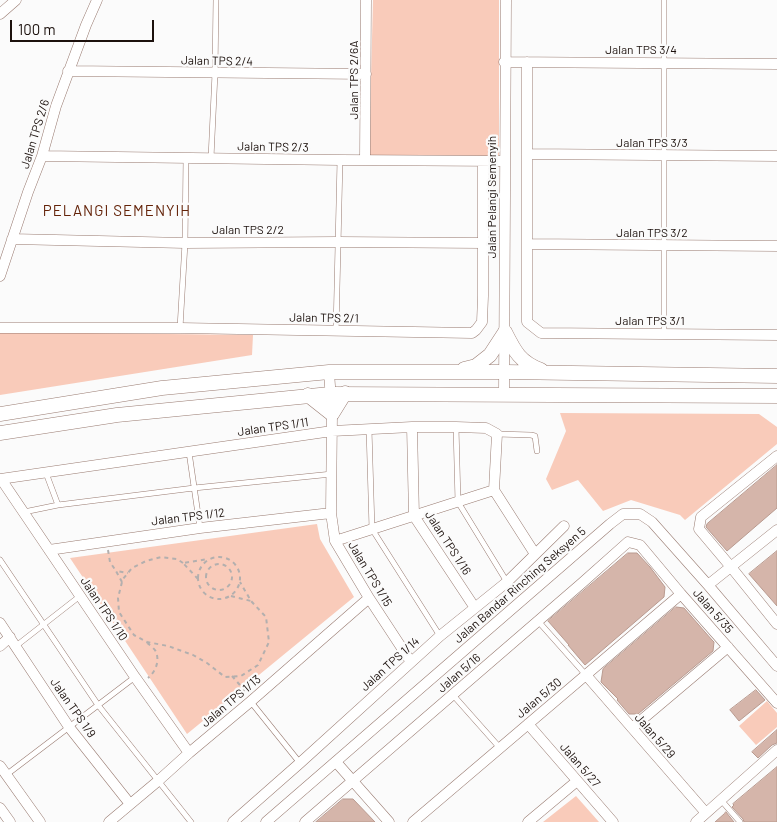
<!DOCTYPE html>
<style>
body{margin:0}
#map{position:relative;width:777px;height:822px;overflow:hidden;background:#fbfbfb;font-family:Barlow,sans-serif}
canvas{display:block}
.scale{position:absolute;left:10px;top:20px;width:144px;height:22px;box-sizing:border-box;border:2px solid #1c110d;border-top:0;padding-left:6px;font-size:15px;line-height:18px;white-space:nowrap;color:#1c110d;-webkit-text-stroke:4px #fbfbfb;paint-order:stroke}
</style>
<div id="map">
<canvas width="777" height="822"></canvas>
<div class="scale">100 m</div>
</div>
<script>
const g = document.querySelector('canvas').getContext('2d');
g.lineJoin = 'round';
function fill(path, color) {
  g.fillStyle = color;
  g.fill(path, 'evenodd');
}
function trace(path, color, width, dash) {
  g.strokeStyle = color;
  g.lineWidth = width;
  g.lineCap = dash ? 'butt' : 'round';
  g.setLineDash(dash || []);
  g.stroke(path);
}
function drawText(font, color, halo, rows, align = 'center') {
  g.font = font + ' Barlow,sans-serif';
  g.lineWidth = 4.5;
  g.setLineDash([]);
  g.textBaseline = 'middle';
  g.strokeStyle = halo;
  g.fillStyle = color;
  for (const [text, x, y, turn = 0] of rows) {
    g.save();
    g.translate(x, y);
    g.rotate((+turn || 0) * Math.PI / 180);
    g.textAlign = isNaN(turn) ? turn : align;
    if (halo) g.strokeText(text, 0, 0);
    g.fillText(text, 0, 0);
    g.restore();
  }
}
fill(new Path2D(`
 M373 0H499V156L369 157Z
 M0 332 253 335 252 355 0 395Z
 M560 413 759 414 777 427V444L685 520 680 515 631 500 603 511 578 480 552 490 546 479 566 431Z
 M317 524 320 539 354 597 187 734 70 558Z
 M767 701 777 713V727L756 745 739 726Z
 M576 796 599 822H543Z`), '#f9cbba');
const building = new Path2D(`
 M777 465V508L727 551 706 527 707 524Z
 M777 551V606L749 574Z
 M628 553H637L650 567 665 587 664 597 585 665 568 645H569L548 621Z
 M676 607 684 608 712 640 714 642 713 651 638 714H629L617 700 618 699 601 682 603 669Z
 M756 690 765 700 739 721 730 710Z
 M777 730V743L772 745 758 758 752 752Z
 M777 767V822H744L743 819 732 807 734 805 733 804Z
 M343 799H353L375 822H316Z
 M726 812 734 822H715L724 814Z`);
fill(building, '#d5b5aa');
trace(building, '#b99a8f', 1);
const lane = new Path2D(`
 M664 0V334
 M211 158 215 73 216 0
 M180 328 185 243 186 158
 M336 331 340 160
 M456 427 458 502 507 582
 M369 429 372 529 440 636
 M497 434 531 435 535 436 537 451
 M189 452 200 528
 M46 473 58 505 194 488 332 474
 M24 512 58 505
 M0 560 98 705 191 822
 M538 621 586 675
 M16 646 80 596
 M453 695 500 748
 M251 702 300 763
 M6 775 135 677
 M721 800 740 822`);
const street = new Path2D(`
 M0 14 16 0
 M504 62 777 64
 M527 62V322L541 333 777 335
 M68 71 366 74
 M527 154 777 156
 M42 156 340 160 504 161
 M365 160 366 0
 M12 239 185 243 338 242 483 243
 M527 244 777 246
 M0 276 28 192 42 156 56 106 86 25 97 0
 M0 328H180L472 333 476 330 482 322 483 296V161
 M329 372 332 414 331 513 335 541 369 598 411 662
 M504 394 506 0
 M412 427 414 516 475 608
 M777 456 701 517 699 529 731 567 777 624
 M0 479 332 431 412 427H456L486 428 497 434 494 490 535 554
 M1 479 135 677 189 753
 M335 541 494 490
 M49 550 200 528 331 513
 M708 585 777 530
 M0 623 69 727 130 804
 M0 646 10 637
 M586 675 706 813
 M528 724 613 822
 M632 728 728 647
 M336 762 389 822
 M0 766 40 822
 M0 808 10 822
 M109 822 158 781 189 753 250 702 369 598
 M233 822 300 763 440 636 507 582 564 526
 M266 822 610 524 623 514H640L652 522 708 585 777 666
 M305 822 582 583 628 542 640 545 681 594 777 703
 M413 822 681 594
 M528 822 577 781
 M696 822 777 750`);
const secondary = new Path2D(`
 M505 332C515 352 520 362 541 370
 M464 369 476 366 490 355 505 332
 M308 395 332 414 345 393
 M0 414 162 388 329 372H505L777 376
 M0 433 117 415 330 394 777 396`);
trace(lane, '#997b71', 6);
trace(street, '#997b71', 11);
trace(secondary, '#997b71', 15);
trace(new Path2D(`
 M108 550 110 562 116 571
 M198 578a21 21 0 1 1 42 0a21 21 0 1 1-42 0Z
 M183 563 177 559 161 557 146 561 132 568 123 579 122 582 118 598 119 612 134 635 147 642 168 646 193 655 207 663 225 677 241 676 258 665 269 642 266 617 251 601
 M206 577a13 13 0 1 1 26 0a13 13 0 1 1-26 0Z
 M198 579 183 563 208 559
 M122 582 116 571 128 573
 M231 596 251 601 240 582
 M147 643C150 645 155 649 156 652 160 662 155 672 148 678
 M232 676 246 692`), '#b3afae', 2, [4, 4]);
trace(lane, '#fff', 5);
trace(street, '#fff', 10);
trace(secondary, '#fff', 14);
drawText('12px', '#1c110d', '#fbfbfb', [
 ["Jalan TPS 3/4",641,50],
 ["Jalan TPS 2/4",217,61,1],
 ["Jalan TPS 2/6A",354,80,-90],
 ["Jalan TPS 2/6",35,134,-73],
 ["Jalan TPS 3/3",652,143],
 ["Jalan TPS 2/3",273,147,1],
 ["Jalan Pelangi Semenyih",492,197,-90],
 ["Jalan TPS 2/2",248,230],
 ["Jalan TPS 3/2",652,233],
 ["Jalan TPS 2/1",324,318,1],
 ["Jalan TPS 3/1",650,321],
 ["Jalan TPS 1/11",273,427,-8],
 ["Jalan TPS 1/12",188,517,-7],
 ["Jalan TPS 1/16",448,543,57],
 ["Jalan TPS 1/15",370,574,59],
 ["Jalan Bandar Rinching Seksyen 5",520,585,-41],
 ["Jalan TPS 1/10",104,609,56],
 ["Jalan 5/35",713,611,49],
 ["Jalan TPS 1/14",390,664,-42],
 ["Jalan 5/16",459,673,-41],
 ["Jalan 5/30",539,698,-40],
 ["Jalan TPS 1/13",231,701,-40],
 ["Jalan TPS 1/9",73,708,55],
 ["Jalan 5/29",655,736,49],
 ["Jalan 5/27",580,765,49]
]);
g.letterSpacing = '1px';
drawText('15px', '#632208', '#fbfbfb', [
 ["PELANGI SEMENYIH",117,211]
]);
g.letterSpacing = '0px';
</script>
